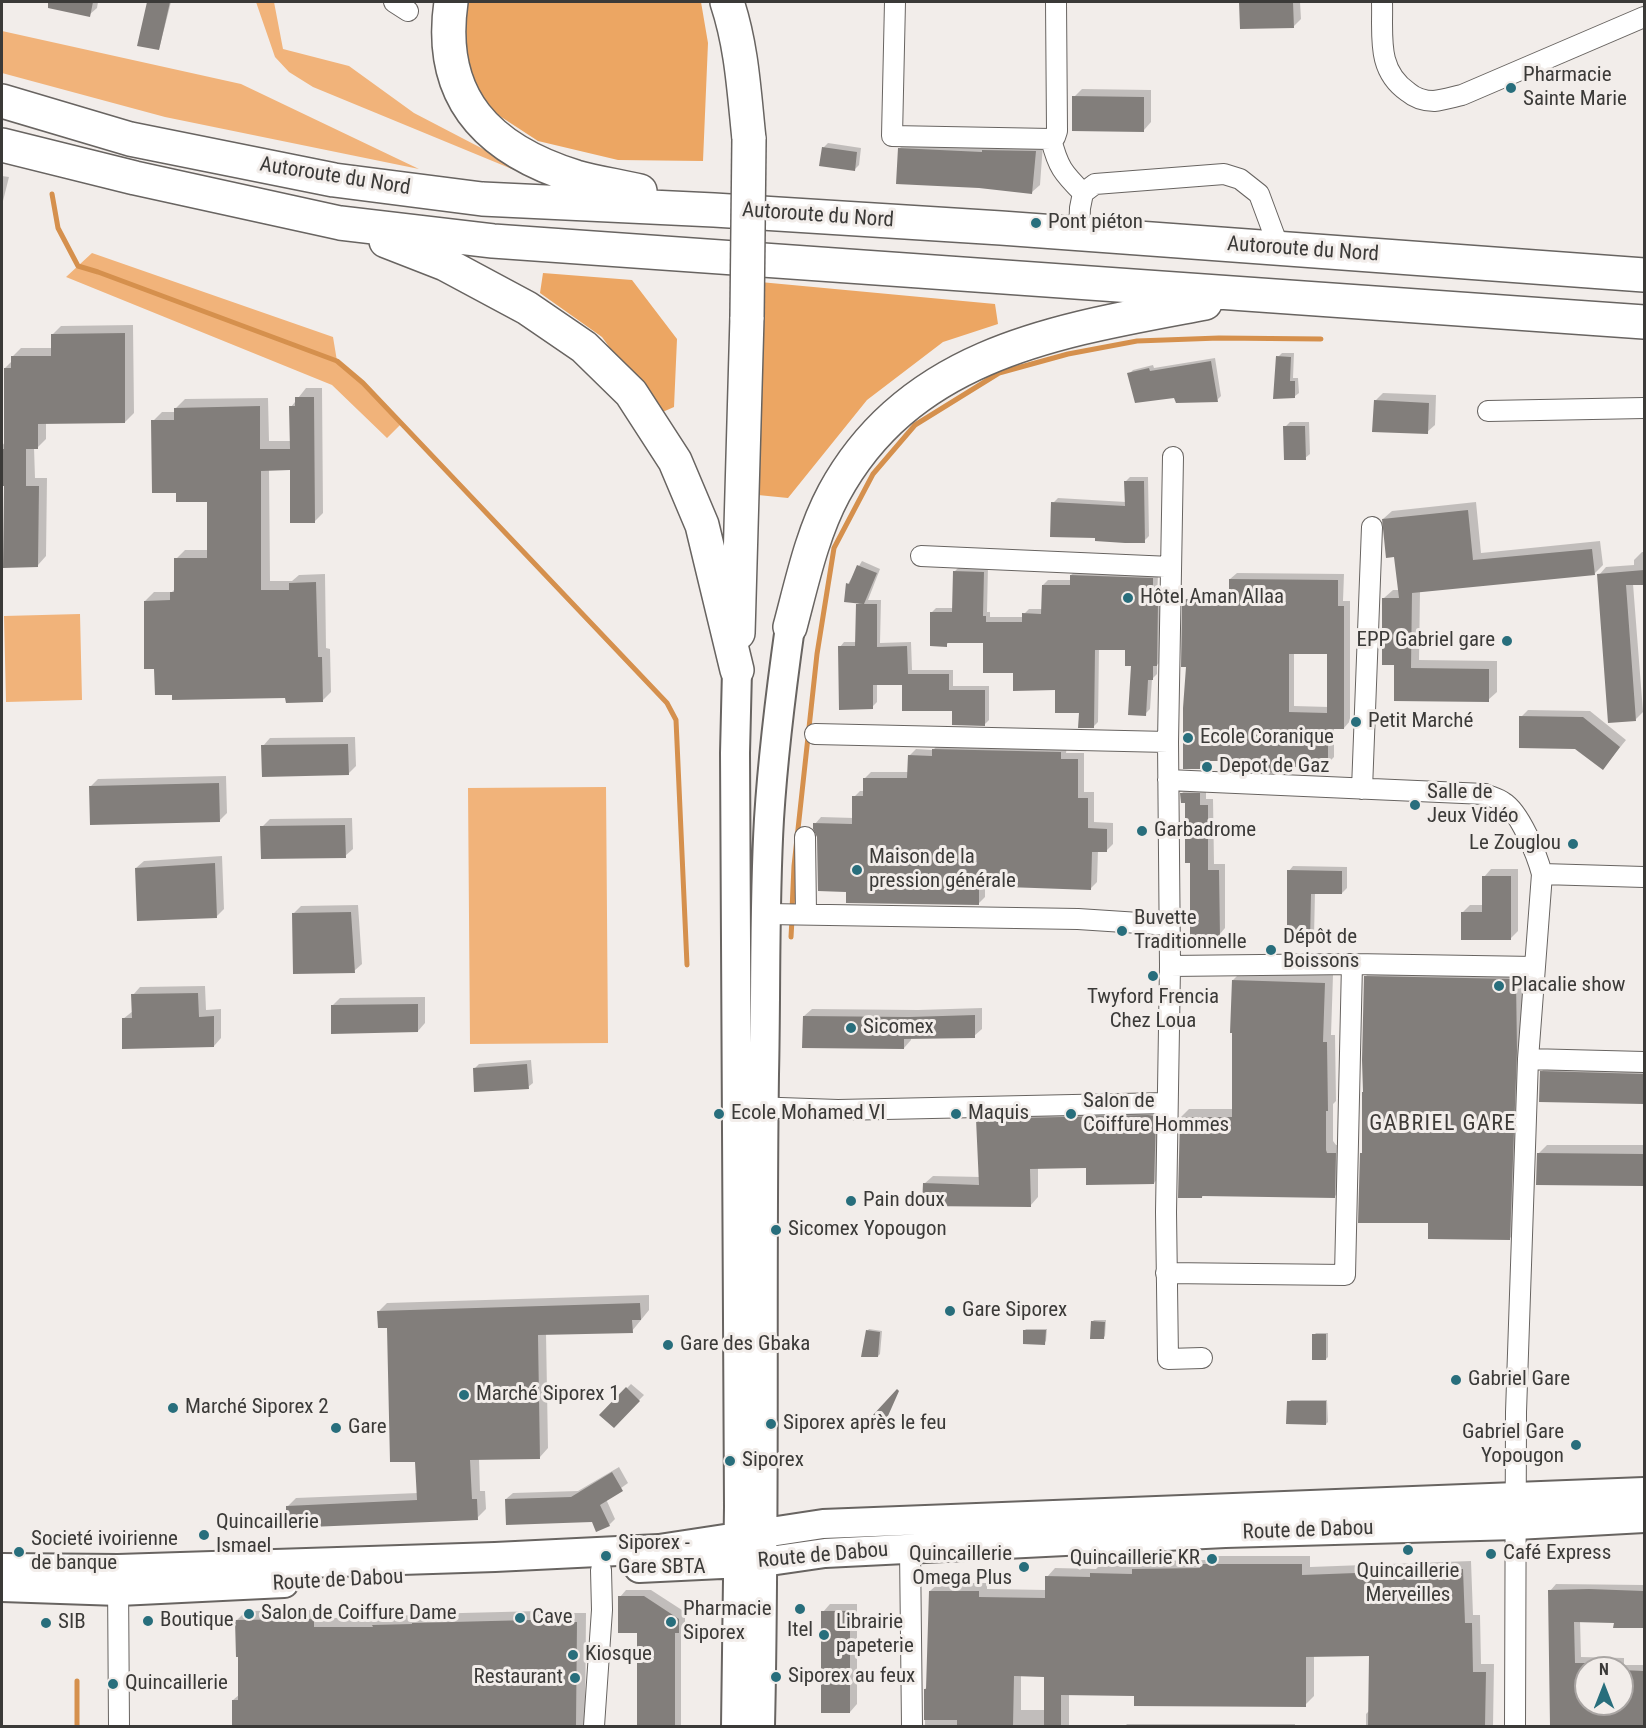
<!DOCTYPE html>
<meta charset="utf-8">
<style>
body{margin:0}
#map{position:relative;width:1646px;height:1728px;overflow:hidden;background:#f2edea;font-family:"Roboto Condensed",sans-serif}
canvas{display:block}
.frame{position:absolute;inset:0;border:3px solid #3b3a38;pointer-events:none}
.north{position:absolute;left:1574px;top:1656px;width:60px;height:60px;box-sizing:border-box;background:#f2edea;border:2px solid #a9a5a3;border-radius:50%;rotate:0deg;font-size:16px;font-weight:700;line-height:24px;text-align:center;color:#3b3a38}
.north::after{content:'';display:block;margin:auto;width:21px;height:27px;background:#286e7c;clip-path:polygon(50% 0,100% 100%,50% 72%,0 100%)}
</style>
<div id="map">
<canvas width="1646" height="1728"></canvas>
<div class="frame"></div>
<div class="north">N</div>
</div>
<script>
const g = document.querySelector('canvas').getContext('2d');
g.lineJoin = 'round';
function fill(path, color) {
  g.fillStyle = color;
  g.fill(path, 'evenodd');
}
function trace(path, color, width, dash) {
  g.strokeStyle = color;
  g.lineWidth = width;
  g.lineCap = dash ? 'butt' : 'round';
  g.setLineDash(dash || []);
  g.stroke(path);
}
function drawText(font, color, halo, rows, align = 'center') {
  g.font = font + ' "Roboto Condensed",sans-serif';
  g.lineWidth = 6;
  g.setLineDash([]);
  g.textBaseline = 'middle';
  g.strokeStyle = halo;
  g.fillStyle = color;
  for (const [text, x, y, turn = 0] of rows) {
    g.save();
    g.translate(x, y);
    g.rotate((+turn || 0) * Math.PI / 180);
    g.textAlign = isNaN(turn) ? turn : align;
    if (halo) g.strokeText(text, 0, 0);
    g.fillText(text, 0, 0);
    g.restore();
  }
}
fill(new Path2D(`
 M256 2H274L283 49 349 66 414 113 558 188 313 87 289 72 275 57Z
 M2 31 241 84 419 169 165 117 2 73Z
 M92 253 333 337 337 361 402 423 387 438 332 385 66 277Z
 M80 614 82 700 6 702 4 616Z
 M606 787 608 1043 470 1044 468 788Z`), '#f1b37a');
fill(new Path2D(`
 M465 2H701L708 43 703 161 618 160 538 141 492 111 467 69 461 17Z
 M543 273 632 280 677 339 674 407 658 414 602 337 540 293Z
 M760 282 995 304 998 324 943 342 867 400 788 498 758 495Z`), '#eca663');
fill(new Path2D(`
 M57 2H98L97 8 89 15 56 8Z
 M149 2H171L159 49 139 44Z
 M1241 2H1300L1301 19 1293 27H1241Z
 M1082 89 1151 90V122L1144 130 1074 97Z
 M907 141 1043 144 1040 185 1032 192 899 149Z
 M828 143 861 148 859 165 854 170 823 148Z
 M2 176 9 177 2 205Z
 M133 325 134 413 125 422 46 423V439L38 447H34L35 478H47L46 556 38 565 6 484 2 485V446L5 442V368L12 361V357L21 348H53V334L61 326Z
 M1282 353H1294L1293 378H1298L1299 393 1295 396 1278 357Z
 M1215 358 1221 396 1217 400 1175 396 1129 374 1133 370 1153 365 1154 368Z
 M306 388H322L323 513 314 522 291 469H269L270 581H292L299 575 325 574 326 648 330 649 331 692 322 701 287 696 173 693 156 668 145 601 154 592H172L176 588V559L185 550H209V500L177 491 153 421 162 412H176V408L185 399 268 398 269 441H291V407Z
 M1383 393 1436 395 1435 425 1427 432 1375 401Z
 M1290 422H1309L1310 454 1305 458 1285 427Z
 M1130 477H1148L1149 536 1144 541 1096 537 1053 503 1058 498 1126 502V481Z
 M1476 502 1481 553 1600 541 1603 565 1594 574 1420 591 1419 660 1497 661V692L1488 700 1396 664 1384 598 1393 590H1399L1396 556 1383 519 1392 511Z
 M1642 552H1644V583L1633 584 1643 712 1635 720 1599 575 1606 567 1634 565V560Z
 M862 561 880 569 868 600H881L880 643 911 642 912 670H953V686H989V720L985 724 903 684H877V702L872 707 840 647 844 642H857V605L860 602 848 584Z
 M959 567H988L987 612H990V617H1024V614L1029 609H1043V585L1048 580H1072L1071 575 1076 570 1158 574 1157 599H1163L1162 660 1157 665V674L1152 679 1150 709 1145 714 1127 648H1099L1098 722 1093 727 1056 689 1014 671 985 642 950 641 946 645 931 613 936 608H954V572Z
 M1237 573 1344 574 1343 601H1350V721L1344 728H1334V757L1328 763H1304L1301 766H1285L1280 771 1260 760H1206L1200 768 1188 665 1184 604 1193 594H1231L1230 579ZM1294 652 1329 653V707L1294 706Z
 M1528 710 1590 711 1626 740 1609 761 1521 717Z
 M355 737 356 766 348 774 263 746 270 738Z
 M940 743 1067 746 1066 753H1084V792H1094V822L1113 823V844L1107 850H1098L1097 882 1091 888 985 885V897L978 904 847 890 819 836 815 824 821 817 854 818V797L860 791H864L865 778 871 772H909V756L916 749 933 750Z
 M226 776 227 813 219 821 91 786 98 779Z
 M1188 787 1206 788V799H1213L1214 864H1225V928L1219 935 1187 801 1182 793Z
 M352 818 353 849 345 856 262 827 270 819Z
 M222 856 224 909 216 917 136 868 144 861Z
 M1293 866 1347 867V888L1342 893H1315L1314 937 1309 941 1289 871Z
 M1491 869H1518V931L1510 939 1462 913 1470 905H1484V877Z
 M358 905 362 964 354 971 294 913 301 906Z
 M1372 970 1522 973 1523 1044 1516 1232 1509 1239 1430 1221 1363 1152 1365 977Z
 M1241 972 1333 975 1331 1035H1335L1336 1101 1333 1104V1141L1336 1145H1343L1342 1189 1334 1197 1204 1195 1202 1197 1181 1117 1189 1109H1233V980Z
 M205 986 206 1010 221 1009V1038L214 1046 123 1019 133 1011V995L140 987Z
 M425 997V1023L418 1031 332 1006 340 998Z
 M982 1008V1029L974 1036 911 1037V1040L904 1048 804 1016 812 1009 918 1010Z
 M531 1060 533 1083 528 1087 474 1069 479 1064Z
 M1550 1063 1644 1066V1103L1540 1101 1541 1072Z
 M1163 1109 1162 1174 1154 1183 1088 1167H1038V1197L1030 1206 924 1184 933 1176 980 1177 978 1120 986 1111Z
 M1547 1145H1644V1185L1537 1184 1538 1154Z
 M649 1295V1310L632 1331 546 1333 548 1448 540 1457 479 1459 480 1491H485L486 1509 477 1518 287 1507 296 1498 418 1493 417 1460 388 1327 379 1311 387 1303Z
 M1094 1320H1106L1105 1336 1103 1338 1092 1322Z
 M869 1329 882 1331 880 1354 878 1356 867 1331Z
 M1026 1329H1047L1046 1341 1044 1343 1024 1331Z
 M1316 1333H1328V1357L1326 1359 1314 1335Z
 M631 1384 644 1395 614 1426 601 1415Z
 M1291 1400H1327L1328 1422 1326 1424 1289 1402Z
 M619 1467 628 1483 606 1499 615 1519 609 1525 506 1499 513 1493 578 1491Z
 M1211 1556H1310V1567L1471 1561 1473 1615H1480L1481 1664H1494L1493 1726H1328H1366V1714L1370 1710 1371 1655H1314V1696L1305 1705 1135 1695 1069 1694V1726H925V1689L927 1687 930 1591 939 1583H987V1589L1047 1590V1577L1055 1568 1096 1569 1100 1565 1138 1566 1142 1561 1206 1560ZM1021 1675H1046L1045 1710H1021Z
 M1556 1584 1644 1585V1627H1615V1621H1580L1581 1657 1624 1658V1665H1644V1726H1551L1550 1591ZM1586 1668H1622V1704H1586Z
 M626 1590H651L685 1612V1624L681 1628V1726H639V1632L620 1597Z
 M830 1604H857V1704L850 1712 823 1612Z
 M323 1610V1618H382L383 1616 421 1615 423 1614 540 1611V1613H586L585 1726H234L233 1700 240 1694 237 1620 246 1611Z
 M1127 1724H1295V1726H1125Z`), '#0003');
trace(new Path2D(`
 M52 194 58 228 78 266 98 272 337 361 363 383 667 703 676 720 687 965
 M792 910 794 866 817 654 834 548 873 474 915 425 999 373 1068 354 1137 341 1219 338 1321 339
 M791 937 792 919
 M77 1726V1681`), '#d5904d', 5);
fill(new Path2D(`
 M48 2H93L90 17 48 8Z
 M147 2H170L159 50 137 46Z
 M1239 2H1293L1294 28 1240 29Z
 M1072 96 1144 97V132L1072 131Z
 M822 147 857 152 855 171 819 166Z
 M898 148 982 152V150L1036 151 1032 194 979 188 896 184Z
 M125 333V423L38 424V449H26V486H39L38 567 3 568 4 486H2V449H4V368H11V356H51V334Z
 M1276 356 1291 357 1290 381H1295V398L1273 399Z
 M1211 361 1218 402 1176 403 1174 398 1135 403 1127 373 1149 368 1150 371Z
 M295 397H314L315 523H290V470L261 471V590H289V583L316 582 318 657H322L323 702 286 703 285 698 172 700V695H155L154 669H144V601L170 600V592H174V558H207V502H176V493H152L151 420H174V408L260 406V449H290L289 406H295Z
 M1374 400 1429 403 1428 434 1372 432Z
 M1283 426H1305L1306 460H1284Z
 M1124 481H1144L1145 543H1125L1095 541V538L1050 537 1051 502 1125 506Z
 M1468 510 1473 560 1592 549 1595 575 1412 593 1411 668 1489 669V702L1394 701V665H1382V598H1399L1394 557 1386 558 1382 519Z
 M857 565 877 573 864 604H877V647L907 646 908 674H949V690H985V726L952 725V711H902V685H873V709L839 710 838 646H855L856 604H863L844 602 846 583 849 584Z
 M1644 570V585H1626L1636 721 1608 723 1597 574Z
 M953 571 984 572 983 616H986V622H1022V613L1041 614 1042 585H1070V575L1153 578V604H1158L1157 666H1153V680H1148L1146 716 1128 715 1131 666H1125V650H1095L1094 728H1078L1079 713H1055V690L1013 691V673H983V643H947V647L930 646V612H952Z
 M1229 579 1338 580V606H1344V729H1328V764H1302V767H1280V773L1258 772V761H1200V769H1183V708L1186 667H1181L1182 604H1185V599L1229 600ZM1289 654H1327V713L1289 712Z
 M1519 716 1583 717 1620 747 1603 770 1575 749 1519 748Z
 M348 744 349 775 262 777 261 745Z
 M932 749 1061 752V759H1078V798H1088V828L1107 829V852H1092L1091 890 979 886V905L846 903V892L818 891 817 837 813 829V823L852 824V796H863V778H907L908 755 932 756Z
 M219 783 220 822 90 825 89 786Z
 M1180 793H1200V805H1208V870H1219L1220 936H1190V863H1185V803H1181Z
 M345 825 346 858 261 859 260 826Z
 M215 863 217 918 137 921 135 868Z
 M1287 870 1342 871V894H1311L1310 943 1287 942Z
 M1482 876H1511V940H1461V912H1482Z
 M351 912 355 973 293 974 292 913Z
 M1364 976 1516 979 1517 1051 1510 1240 1428 1239V1223H1358L1360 1153H1362V1092H1363L1362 1060Z
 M1232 980 1325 983 1323 1042H1327L1328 1111H1326V1150L1327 1153H1336L1335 1198 1202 1196V1198H1178L1180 1117H1232V1033H1230Z
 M198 993 199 1017 214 1016V1047L122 1049V1018H132L131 994Z
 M418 1004V1032L331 1034V1005Z
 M975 1015V1038L904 1039V1049L802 1048 803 1016 909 1017Z
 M527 1064 529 1089 474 1092 473 1068Z
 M1540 1071 1644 1074V1104L1539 1102Z
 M1148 1115 1156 1116 1154 1184 1086 1185V1168L1030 1169 1031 1207 922 1206 923 1183 979 1185 976 1119Z
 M1537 1153 1644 1154V1186L1536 1185Z
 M640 1303 641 1320H632L633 1333 538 1335 540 1459 470 1460 472 1499H477L478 1520 286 1528V1506L417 1500 415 1462H390L387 1328H378L377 1311Z
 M1091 1321 1105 1322 1104 1339H1090Z
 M866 1330 880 1332 878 1357H861Z
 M1023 1330H1046L1045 1345 1023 1344Z
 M1312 1334H1326V1360H1312Z
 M626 1387 640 1401 614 1428 599 1415Z
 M897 1389 899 1391 884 1425 861 1428Z
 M1287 1401H1326V1425L1286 1424Z
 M612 1472 623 1491 600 1505 610 1526 596 1532 592 1522 506 1525 505 1499 571 1497Z
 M1200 1564H1302V1575L1463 1569 1465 1623H1472L1473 1672H1486L1485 1726H1368L1369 1656 1306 1657V1707L1134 1706V1696L1061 1695V1726H1044V1677L1014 1676 1013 1726H957V1720H924V1689H926L929 1591H979V1597L1045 1598V1576L1090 1577V1573L1132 1574V1569L1200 1568Z
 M1589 1589 1644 1591V1628H1613L1614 1623 1574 1622 1575 1663H1586V1704H1622V1670L1644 1671V1726H1550L1548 1590Z
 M618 1596H644L679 1619V1633H675V1726H637V1633H618Z
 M821 1611H850V1713H821Z
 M314 1619V1627H373L372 1625 412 1624V1623L531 1620V1622H577L576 1726H232V1700H238V1657H236L235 1620Z`), '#827e7b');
const street = new Path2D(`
 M394 2 408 11
 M895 2 892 136 1051 139 1055 137 1057 131 1056 2
 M1382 2C1383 36 1376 70 1408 92 1415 98 1424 101 1434 101 1443 100 1453 97 1462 95L1644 17
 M1051 139C1058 167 1063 173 1083 193
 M1079 234 1080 208 1083 193 1095 184 1224 174 1240 179 1259 194 1279 248
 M1488 411 1644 408
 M1173 457 1168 742 1170 966 1166 1212 1168 1359 1202 1358
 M921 556 1171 567
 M815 734 1168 742
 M1168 780 1485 794C1491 797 1498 798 1503 802 1520 812 1537 855 1542 874L1528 1059 1516 1412 1515 1726
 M1362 789 1372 527
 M805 837 806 913
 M1542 874 1644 877
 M767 914 1078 919 1170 925
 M1170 966 1352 964 1535 967
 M1528 1059 1644 1062
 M752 1107 838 1110 1167 1103
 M1166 1273 1345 1275 1352 964
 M910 1549 912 1726
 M118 1580 119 1726
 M594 1726 602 1610 601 1570`);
const secondary = new Path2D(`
 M2 1568 118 1569 495 1557 659 1549 823 1524 1644 1492
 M639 1568 763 1562 825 1553 1225 1533 1516 1525 1644 1518
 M2 1587 119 1591 284 1583
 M736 1726 739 1507 735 753 737 670
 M760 1726C765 1509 761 1291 764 1074 766 989 764 904 769 819 773 755 781 691 790 627`);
const highway = new Path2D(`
 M451 2C437 99 489 150 576 177 597 183 619 186 640 191
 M727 2C742 47 744 92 749 139
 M2 101 130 139 334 180 482 199 714 210 1001 228 1644 275
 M2 145 135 178 340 223 493 241 1644 322
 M386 241 445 264 527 308 584 347 631 393 675 461 702 525 737 670
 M790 627C802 582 812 534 834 493 911 351 1062 330 1205 303
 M738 633 747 317`);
trace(street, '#686461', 22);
trace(secondary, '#686461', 32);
trace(highway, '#686461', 36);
trace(street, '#fff', 20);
trace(secondary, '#fff', 28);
trace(highway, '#fff', 33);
const highwayBridge = new Path2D(`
 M747 317 749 139`);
trace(highwayBridge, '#686461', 36, []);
trace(highwayBridge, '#fff', 33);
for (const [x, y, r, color] of [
 [1511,88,6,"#286e7c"],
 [1036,223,6,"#286e7c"],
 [1128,598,6,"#286e7c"],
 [1507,641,6,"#286e7c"],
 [1356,722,6,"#286e7c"],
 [1188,738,6,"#286e7c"],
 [1207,767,6,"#286e7c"],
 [1415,805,6,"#286e7c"],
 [1142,831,6,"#286e7c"],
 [1573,844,6,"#286e7c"],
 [857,870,6,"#286e7c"],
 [1122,931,6,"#286e7c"],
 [1271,950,6,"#286e7c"],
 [1153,976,6,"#286e7c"],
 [1499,986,6,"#286e7c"],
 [851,1028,6,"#286e7c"],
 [719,1114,6,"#286e7c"],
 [956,1114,6,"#286e7c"],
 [1071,1114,6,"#286e7c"],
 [851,1201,6,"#286e7c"],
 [776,1230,6,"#286e7c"],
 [950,1311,6,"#286e7c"],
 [668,1345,6,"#286e7c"],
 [1456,1380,6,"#286e7c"],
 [464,1395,6,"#286e7c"],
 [173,1408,6,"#286e7c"],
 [771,1424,6,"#286e7c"],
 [336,1428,6,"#286e7c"],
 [1576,1445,6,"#286e7c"],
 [730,1461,6,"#286e7c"],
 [204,1535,6,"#286e7c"],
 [1408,1550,6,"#286e7c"],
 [19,1552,6,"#286e7c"],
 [1491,1554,6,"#286e7c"],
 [606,1556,6,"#286e7c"],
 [1212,1559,6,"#286e7c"],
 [1024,1567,6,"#286e7c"],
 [800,1609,6,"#286e7c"],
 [249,1614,6,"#286e7c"],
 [520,1618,6,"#286e7c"],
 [148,1621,6,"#286e7c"],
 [671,1622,6,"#286e7c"],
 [46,1623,6,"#286e7c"],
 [824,1635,6,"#286e7c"],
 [573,1655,6,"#286e7c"],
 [776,1677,6,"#286e7c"],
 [575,1678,6,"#286e7c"],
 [113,1684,6,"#286e7c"]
]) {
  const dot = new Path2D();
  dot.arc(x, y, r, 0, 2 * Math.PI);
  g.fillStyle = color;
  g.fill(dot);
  trace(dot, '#f2edea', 2);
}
drawText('21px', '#3b3a38', '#f2edea', [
 ["Pharmacie",1523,76],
 ["Sainte Marie",1523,100],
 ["Pont piéton",1048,223],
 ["Hôtel Aman Allaa",1140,598],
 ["EPP Gabriel gare",1495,641,"right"],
 ["Petit Marché",1368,722],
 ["Ecole Coranique",1200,738],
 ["Depot de Gaz",1219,767],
 ["Salle de",1427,793],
 ["Jeux Vidéo",1427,817],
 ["Garbadrome",1154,831],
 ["Le Zouglou",1561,844,"right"],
 ["Maison de la",869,858],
 ["pression générale",869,882],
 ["Buvette",1134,919],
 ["Traditionnelle",1134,943],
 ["Dépôt de",1283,938],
 ["Boissons",1283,962],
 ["Placalie show",1511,986],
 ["Twyford Frencia",1153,998,"center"],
 ["Chez Loua",1153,1022,"center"],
 ["Sicomex",863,1028],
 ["Salon de",1083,1102],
 ["Coiffure Hommes",1083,1126],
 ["Ecole Mohamed VI",731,1114],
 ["Maquis",968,1114],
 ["Pain doux",863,1201],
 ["Sicomex Yopougon",788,1230],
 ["Gare Siporex",962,1311],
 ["Gare des Gbaka",680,1345],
 ["Gabriel Gare",1468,1380],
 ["Marché Siporex 1",476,1395],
 ["Marché Siporex 2",185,1408],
 ["Siporex après le feu",783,1424],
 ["Gare",348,1428],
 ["Gabriel Gare",1564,1433,"right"],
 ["Yopougon",1564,1457,"right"],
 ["Siporex",742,1461],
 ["Quincaillerie",216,1523],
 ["Ismael",216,1547],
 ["Societé ivoirienne",31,1540],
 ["de banque",31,1564],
 ["Siporex -",618,1544],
 ["Gare SBTA",618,1568],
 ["Café Express",1503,1554],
 ["Quincaillerie",1012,1555,"right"],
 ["Omega Plus",1012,1579,"right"],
 ["Quincaillerie KR",1200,1559,"right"],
 ["Quincaillerie",1408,1572,"center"],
 ["Merveilles",1408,1596,"center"],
 ["Pharmacie",683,1610],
 ["Siporex",683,1634],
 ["Salon de Coiffure Dame",261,1614],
 ["Cave",532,1618],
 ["Boutique",160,1621],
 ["SIB",58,1623],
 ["Librairie",836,1623],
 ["papeterie",836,1647],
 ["Itel",800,1631,"center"],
 ["Kiosque",585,1655],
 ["Siporex au feux",788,1677],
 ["Restaurant",563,1678,"right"],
 ["Quincaillerie",125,1684]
], 'left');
drawText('21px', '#3b3a38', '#f2edea', [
 ["Autoroute du Nord",335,177,9],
 ["Autoroute du Nord",818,216,4],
 ["Autoroute du Nord",1303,250,4],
 ["Route de Dabou",1308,1531,-2],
 ["Route de Dabou",823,1556,-5],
 ["Route de Dabou",338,1581,-3]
]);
g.letterSpacing = '1.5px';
drawText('22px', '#3d3a37', '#f2edea', [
 ["GABRIEL GARE",1443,1124]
]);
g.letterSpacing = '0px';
</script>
